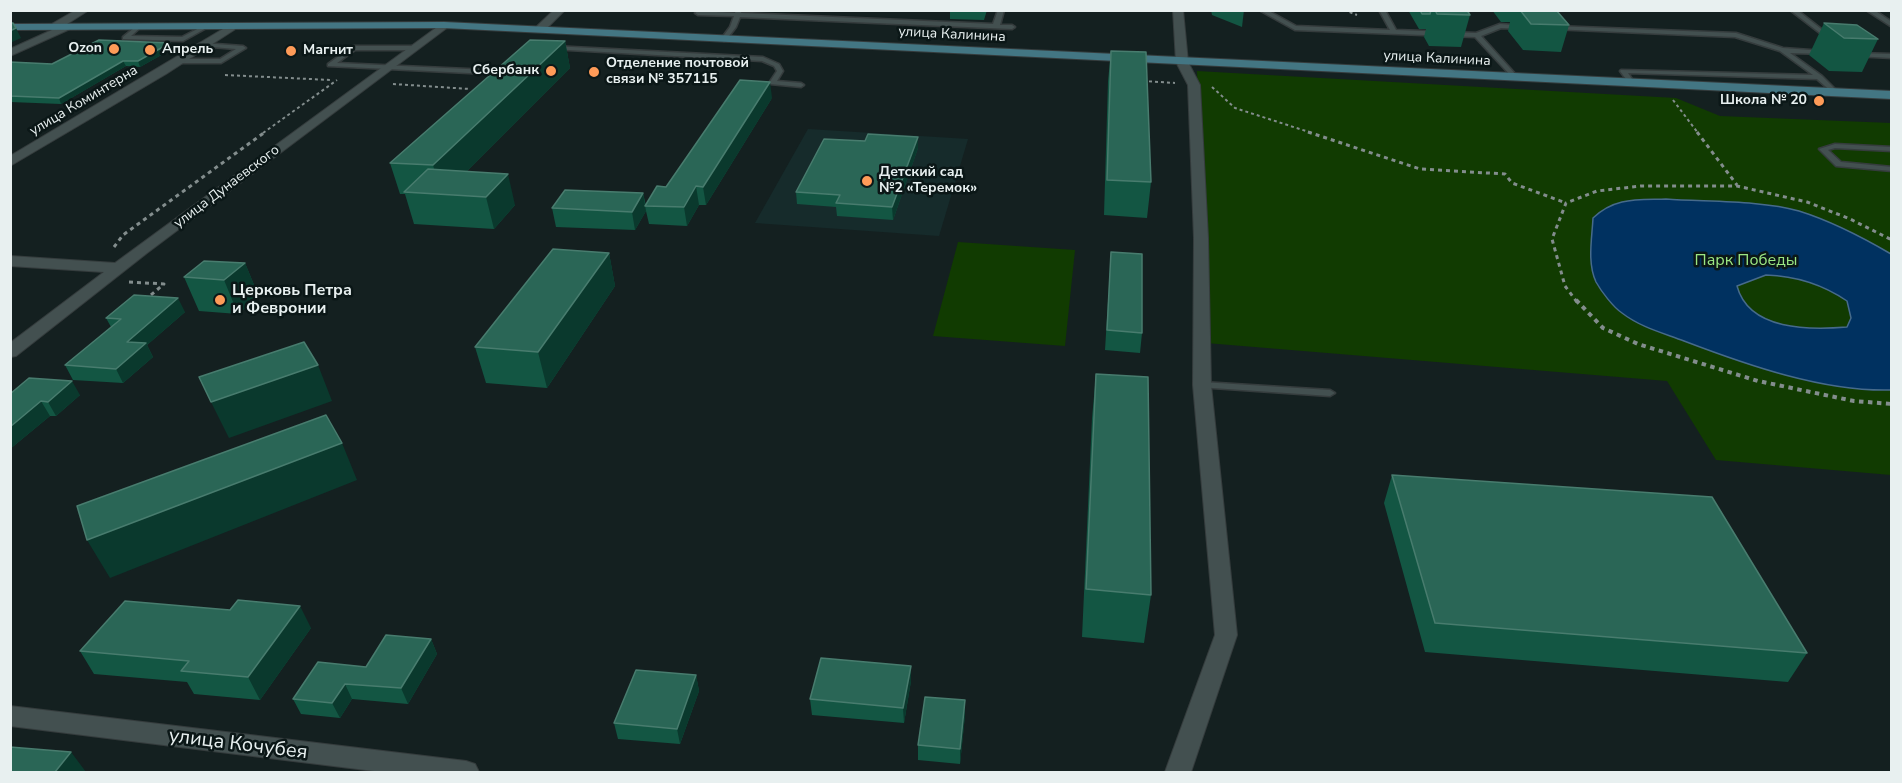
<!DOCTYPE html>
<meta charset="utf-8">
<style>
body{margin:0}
#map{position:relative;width:1902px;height:783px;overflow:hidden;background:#142020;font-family:"Nunito Sans",sans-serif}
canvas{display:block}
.frame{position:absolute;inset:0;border:12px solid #e8f0f0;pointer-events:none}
</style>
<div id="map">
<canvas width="1902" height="783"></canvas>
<div class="frame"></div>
</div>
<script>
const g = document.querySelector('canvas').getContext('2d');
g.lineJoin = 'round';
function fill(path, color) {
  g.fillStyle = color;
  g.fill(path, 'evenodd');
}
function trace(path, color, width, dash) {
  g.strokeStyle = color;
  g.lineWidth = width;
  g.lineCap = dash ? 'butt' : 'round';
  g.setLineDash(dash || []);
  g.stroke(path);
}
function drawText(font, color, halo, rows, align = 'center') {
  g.font = font + ' "Nunito Sans",sans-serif';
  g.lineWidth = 5;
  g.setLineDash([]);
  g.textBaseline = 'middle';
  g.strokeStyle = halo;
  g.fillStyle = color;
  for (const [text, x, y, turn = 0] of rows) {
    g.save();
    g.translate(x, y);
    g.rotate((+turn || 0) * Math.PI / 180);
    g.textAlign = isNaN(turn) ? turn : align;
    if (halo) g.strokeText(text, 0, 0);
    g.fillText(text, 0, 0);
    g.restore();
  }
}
fill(new Path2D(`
 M808 129 968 139 939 236 755 223Z`), '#162b2b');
fill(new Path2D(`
 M1197 71 1676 98 1720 116 1891 123V475L1716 460 1667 381 1206 343Z
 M958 242 1075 250 1065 346 933 336Z`), '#113b01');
const water = new Path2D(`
 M1666 199C1706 202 1761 200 1799 211 1831 221 1862 237 1891 254V390C1824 392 1747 365 1684 341 1663 333 1640 327 1622 313 1613 307 1601 291 1596 282 1587 263 1592 238 1593 218 1615 197 1637 200 1666 199ZM1766 275C1797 276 1822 284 1847 301L1851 318 1847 327C1810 330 1749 331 1737 286Z`);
fill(water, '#003160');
trace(water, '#466a8b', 1.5);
const lane = new Path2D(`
 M736 10H742L741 13 993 24 998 10H1004L1000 25H1012L1015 27 1012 29 740 17 736 27 726 40 724 41 721 39 730 27 734 16 698 15 695 13 698 11 735 13Z
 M1259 10H1267L1296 26 1390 30 1379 10H1385L1396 30 1476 33 1500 24 1525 26V28L1523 29 1501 28 1481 36 1518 77 1513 78 1475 37 1295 30Z
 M1790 10H1797L1834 39 1829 40Z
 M1866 10H1874L1892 22V27Z
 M139 24 142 26 131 36 182 37 205 25 210 26 183 41 123 39V37Z
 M1554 26 1736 33 1783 48 1824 51 1826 52V54L1790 53 1822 76 1838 92 1833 93 1817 79 1628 73 1634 82 1631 84 1629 83 1620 71 1621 70 1813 75 1780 51 1735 37 1552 29 1551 28Z
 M202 43 243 46 246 48 221 63H176L173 61 176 59H220L236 49 200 46V44Z
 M353 46H412L415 48 412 50H355L337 63 489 70 492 72 489 74 328 66V64Z
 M553 46 763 57 779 64 783 71 777 81 801 83 804 85 801 87 770 84 769 83 777 71 774 66 762 61 551 49V47Z
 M1857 53 1892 54V58L1855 56 1854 55Z
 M1835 144 1892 147V151L1835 148 1828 150 1841 162 1892 167V171L1836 166 1819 149Z
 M1202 382 1330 390 1335 393 1330 396 1198 387 1197 385 1198 383Z`);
const street = new Path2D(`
 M76 10H89L67 24 71 27 70 29 10 56V49L52 30 49 27 50 25Z
 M554 10H565L543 32H535V28Z
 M1173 10H1183L1188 62 1200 85 1208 238 1211 385 1237 635 1191 772H1165L1215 635 1193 385 1194 238 1188 85 1176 62Z
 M444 22 449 25 448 27 147 253 16 356 10 357V343L104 272 10 266V256L115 263Z
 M233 23 238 26 237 28 166 74 10 166V156Z
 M10 706 466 761 475 764 479 772H382L10 726Z`);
const secondary = new Path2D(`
 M444 22 1892 91V99L444 28 10 30V24Z`);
trace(lane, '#353c3d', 3);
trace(street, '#353c3d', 2);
trace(secondary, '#353c3d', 2);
trace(new Path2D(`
 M1344 10 1357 15
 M225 75 331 80
 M1143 81 1175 83
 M393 84 470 89
 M1212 87 1235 108 1312 133
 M1673 100 1698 133
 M263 133 337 80`), '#838d8d', 2, [3, 3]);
trace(new Path2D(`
 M1308 132 1420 169 1505 174 1512 183 1566 203
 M1697 132 1737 185
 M114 247 123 235 265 132
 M129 282 164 284 146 299
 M1577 302 1565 286 1552 239 1566 203 1597 191 1641 186H1737L1807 202 1850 219 1892 240`), '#838d8d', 3, [4, 4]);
trace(new Path2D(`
 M1576 300 1603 328 1638 344 1758 381 1854 401 1892 404`), '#838d8d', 4, [4.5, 4.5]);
fill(lane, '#435050');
fill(street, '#435050');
fill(secondary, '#437683');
fill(new Path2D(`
 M950 10H987L984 20 950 19Z
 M1211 10H1244L1242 27 1212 15Z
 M1408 10H1467L1470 15 1461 47 1429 46 1424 37 1426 29H1419Z
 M1492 10H1556L1569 25 1561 52 1523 50 1508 31 1510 22H1501Z
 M1824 23 1878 39 1862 72 1829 71 1809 55Z
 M565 41 570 68 466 172 515 205 494 229 414 224 405 194H400L390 163Z
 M170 43 172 49 140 67 126 66 61 104 10 102V62L52 64Z
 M1111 51 1151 182 1147 218 1104 215 1108 81Z
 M772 98 706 205H699L687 226 649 224 646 211 635 230 556 227 552 208 643 193 646 206 666 187Z
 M918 137V148L893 220 837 216 836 207 797 204 796 192Z
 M1111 252 1142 333 1140 353 1105 350Z
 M609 253 615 286 547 388 486 383 475 347Z
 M245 263 259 297 238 314 199 311 184 277Z
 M185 312 147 345 153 357 123 383 73 380 65 365 111 327 106 318Z
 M1096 374 1151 595 1144 643 1082 637 1092 418Z
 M29 378 80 395 56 416H50L10 449Z
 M1392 475 1807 653 1788 682 1425 652 1384 503Z
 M311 628 260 700 194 694 187 682 94 674 80 651Z
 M431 639 437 654 408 704 352 699 340 718 301 714 293 699Z
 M911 666V681L904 723 812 715 810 699Z
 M696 675 699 691 680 744 618 739 614 723Z
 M965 700V715L960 764 918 760V745Z`), '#135643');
fill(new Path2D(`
 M16 28 21 38 10 43V31Z
 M565 41 570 68 444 194H441L433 165Z
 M170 43 172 49 140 67 138 61Z
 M123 61 126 66 61 104 59 98Z
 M770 82 772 98 706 205 703 187Z
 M918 137V148L893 220 892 207Z
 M508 174 515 205 494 229 486 197Z
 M696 186 699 205 687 226 684 207Z
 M643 193 646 211 635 230 632 212Z
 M609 253 615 286 547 388 538 352Z
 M245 263 259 297 238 314 224 280Z
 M178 298 185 312 147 345 153 357 123 383 116 369 127 342Z
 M318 365 332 401 229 438 211 402Z
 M72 381 80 395 56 416 48 402Z
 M41 401 50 416 10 449V427Z
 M342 443 357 480 110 578 87 540Z
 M300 606 311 628 260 700 248 677Z
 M431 639 437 654 408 704 401 688Z
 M911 666V681L904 723 903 708Z
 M696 675 699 691 680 744 677 729Z
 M345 684 352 699 340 718 332 703Z
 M965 700V715L960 764V749Z
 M71 752 86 772H55Z`), '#0a392d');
const building = new Path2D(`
 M1420 10H1431L1430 14H1422Z
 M1435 10H1467L1470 15 1437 14Z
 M1520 10H1556L1569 25 1531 24Z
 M10 23H13L16 28 10 31Z
 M1824 23 1857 25 1878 39 1844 38Z
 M99 40 170 43 138 61H123L59 98 10 96V62L52 64Z
 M530 40 565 41 433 165 390 163Z
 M1111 51 1146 52 1151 182 1107 180Z
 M740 80 770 82 703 187 696 186 684 207 645 206 657 186 666 187Z
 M868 134 918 137 892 207 836 203 840 195 796 192 824 139 865 141Z
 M428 169 508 174 486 197 404 192Z
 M565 190 643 193 632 212 552 208Z
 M553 249 609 253 538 352 475 347Z
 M1111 252 1142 254V333L1107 330Z
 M204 261 245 263 224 280 184 277Z
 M134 295 178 298 127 342 146 343 116 369 65 365 121 319 106 318Z
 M304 342 318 365 211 402 199 377Z
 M1096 374 1148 377 1151 595 1086 589Z
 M29 378 72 381 48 402 41 401 10 427V394Z
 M326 415 342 443 87 540 77 506Z
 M1392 475 1712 497 1807 653 1435 623Z
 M238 600 300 606 248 677 181 671 189 661 80 651 125 601 230 610Z
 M386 635 431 639 401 688 345 684 332 703 293 699 318 662 366 667Z
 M821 658 911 666 903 708 810 699Z
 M636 670 696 675 677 729 614 723Z
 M925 697 965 700 960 749 918 745Z
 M10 747 71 752 55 772H10Z`);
fill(building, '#2a6656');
trace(building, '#487c6e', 1.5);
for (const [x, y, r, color] of [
 [114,49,6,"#fe9b58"],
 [150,50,6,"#fe9b58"],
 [291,51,6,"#fe9b58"],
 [551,71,6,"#fe9b58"],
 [594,72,6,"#fe9b58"],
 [1819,101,6,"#fe9b58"],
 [867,181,6,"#fe9b58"],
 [220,300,6,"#fe9b58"]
]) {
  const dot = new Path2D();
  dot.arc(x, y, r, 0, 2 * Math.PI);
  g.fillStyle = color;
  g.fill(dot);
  trace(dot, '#0b1717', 2);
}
drawText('14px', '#e8f0f0', '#0b1717', [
 ["улица Калинина",952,35,3],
 ["улица Калинина",1437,59,3],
 ["улица Коминтерна",84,101,-31],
 ["улица Дунаевского",227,187,-37]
]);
drawText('bold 14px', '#e8f0f0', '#0b1717', [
 ["Ozon",102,49,"right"],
 ["Апрель",162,50],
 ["Магнит",303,51],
 ["Отделение почтовой",606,64],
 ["связи № 357115",606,80],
 ["Сбербанк",539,71,"right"],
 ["Школа № 20",1807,101,"right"],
 ["Детский сад",879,173],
 ["№2 «Теремок»",879,189]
], 'left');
drawText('16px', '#9be784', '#0b1717', [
 ["Парк Победы",1746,261]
]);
drawText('bold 16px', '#e8f0f0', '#0b1717', [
 ["Церковь Петра",232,291],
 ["и Февронии",232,309]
], 'left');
drawText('20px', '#e8f0f0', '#0b1717', [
 ["улица Кочубея",238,745,7]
]);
</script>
